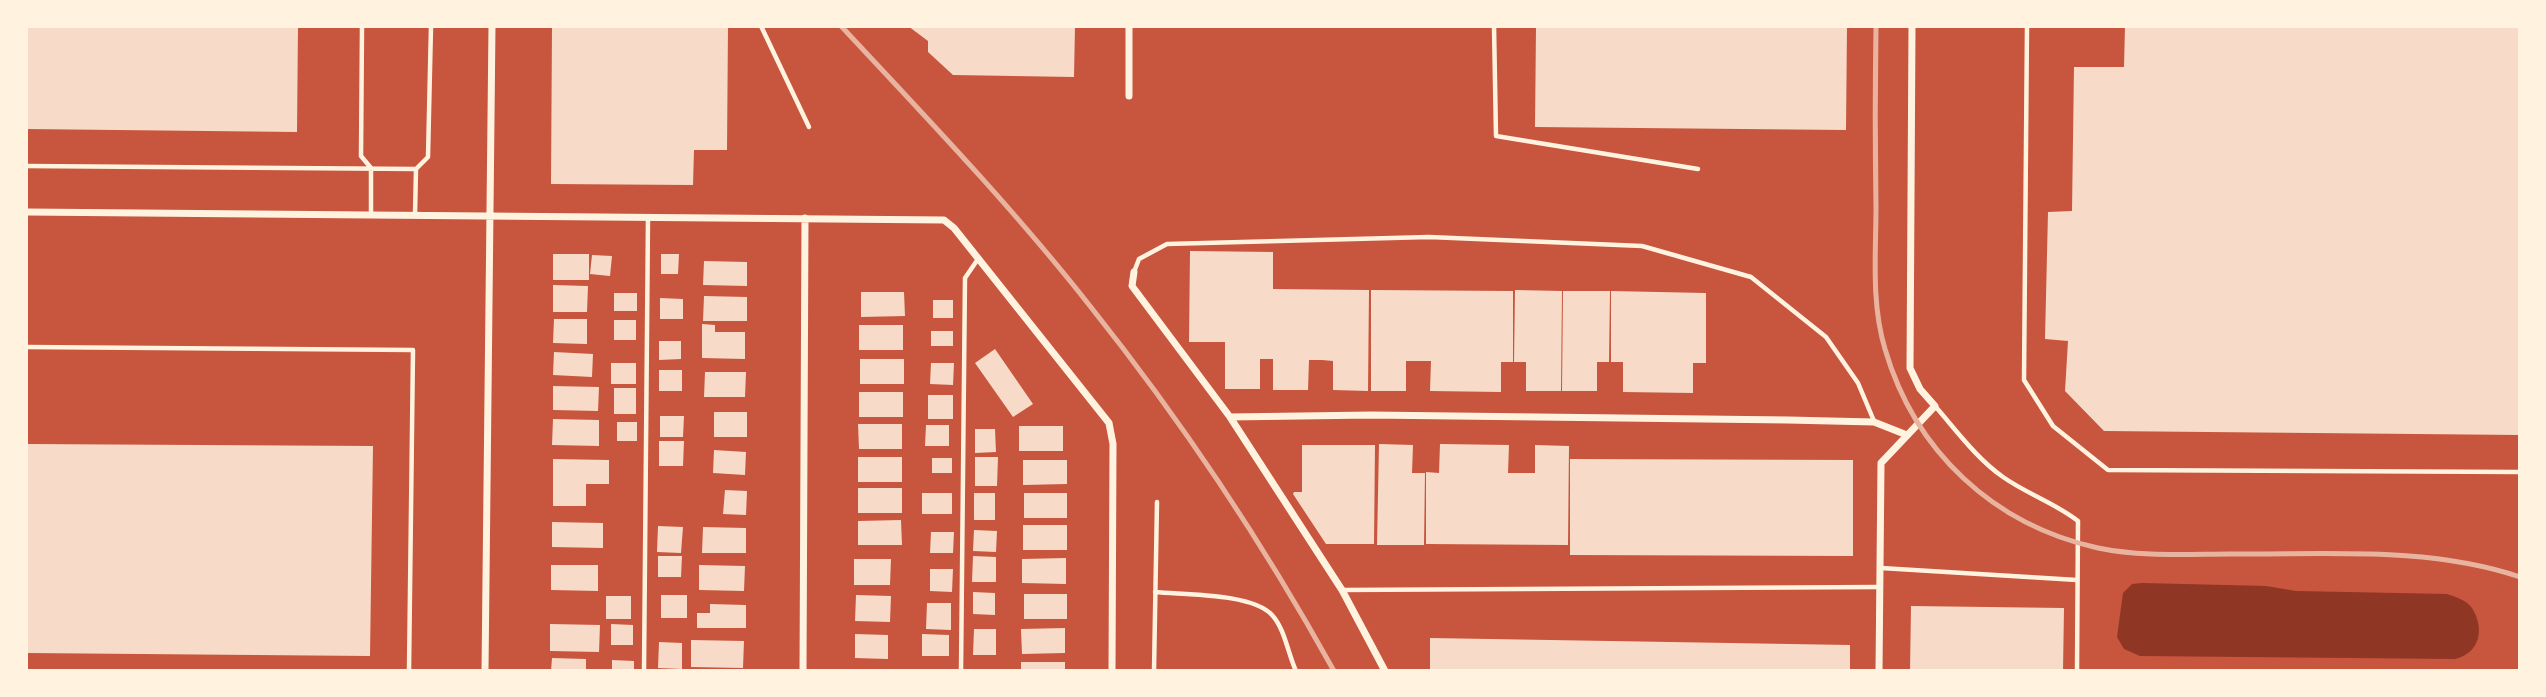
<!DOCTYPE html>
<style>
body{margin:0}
#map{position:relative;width:2546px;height:697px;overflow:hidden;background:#c8553d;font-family:Cabin,sans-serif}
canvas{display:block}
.frame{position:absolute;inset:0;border:28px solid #fff3e0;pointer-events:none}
</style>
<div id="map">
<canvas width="2546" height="697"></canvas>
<div class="frame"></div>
</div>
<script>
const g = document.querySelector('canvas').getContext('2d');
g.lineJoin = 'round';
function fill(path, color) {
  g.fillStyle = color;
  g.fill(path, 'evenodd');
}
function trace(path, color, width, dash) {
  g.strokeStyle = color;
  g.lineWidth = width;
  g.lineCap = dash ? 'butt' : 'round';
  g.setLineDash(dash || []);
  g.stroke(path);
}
fill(new Path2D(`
 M2142 583 2266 586 2296 591 2447 594C2456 597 2466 600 2472 608 2485 629 2480 653 2455 659L2140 656 2124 649 2117 637 2123 593 2132 584Z`), '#8f3625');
fill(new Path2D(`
 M26 26H298L297 132 26 129Z
 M552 26H728L727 150H694L693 185 551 184Z
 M908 26H1075L1074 77 953 75 928 52V41Z
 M1536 26H1847L1846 130 1535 127Z
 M2125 26H2520V435L2104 431 2065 391 2068 341 2045 339 2048 212 2072 211 2074 67H2124Z
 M1190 251 1273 252V289L1369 290 1368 391 1333 390V361L1322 360H1309L1308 390H1273V359H1260V389H1225V342H1189Z
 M553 254H589V280H553Z
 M661 254H679L678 274H661Z
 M592 255 612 256 610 276 590 274Z
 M704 261 747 262V286L703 285Z
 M553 285 588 286 587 312H553Z
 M1371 290 1513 291V362H1501V392L1430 391 1431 361H1406V391H1371Z
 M1515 290 1562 291 1561 391H1526V362H1514Z
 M1563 291H1610L1609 362H1597V391H1562Z
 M1611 291 1706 293V363H1693V393L1623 392V362H1611Z
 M861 292H904L905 316 861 317Z
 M614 293H637V311H614Z
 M704 296 747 297V321H703Z
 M660 298 683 299V319H660Z
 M933 300H953V318H933Z
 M554 319H587V344L553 343Z
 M614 320H636V340H614Z
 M702 324 715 325V332H745V359L702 358Z
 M859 325H903V350H859Z
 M931 331H953V346H931Z
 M659 341H681V359L659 360Z
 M995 349 1033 404 1013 417 975 363Z
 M554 352 593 354 592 377 553 375Z
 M860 359H904V384H860Z
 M611 363H636V384H611Z
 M931 363H954L953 385 930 384Z
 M659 370H682V391H659Z
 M705 372H746L745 397H704Z
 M553 386 599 387 598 411 553 410Z
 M614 388H636V414H614Z
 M859 392H903V417H859Z
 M928 395H953V419H928Z
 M714 412H747V437H714Z
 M660 416H684L683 437H660Z
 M553 419 599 420V446L552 445Z
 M617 422H637V441H617Z
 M858 424H902V449H859Z
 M926 425H949V446H925Z
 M1019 426H1063V451H1019Z
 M975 429H995L996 452 975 453Z
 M659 441H684L683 466H659Z
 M26 444 373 446 370 656 26 653Z
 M1379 444 1413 445 1412 473H1425L1424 545H1377Z
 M1440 444 1509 445 1508 473H1535V445L1569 446 1568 545 1426 544V472L1439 473Z
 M1302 445H1375L1374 544H1326L1293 494 1294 492H1302Z
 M714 450 746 452 745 475 713 473Z
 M858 457H902V482H858Z
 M975 457H998L997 486H975Z
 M932 458H952V473H932Z
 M553 459 609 460V484H586V506H553Z
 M1570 459 1853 460V556L1570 555Z
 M1023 460H1067V484L1023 485Z
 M858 488H902V513H858Z
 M725 490 747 491 746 515 723 514Z
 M922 493H952V514H922Z
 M974 493H995V520H974Z
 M1024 493H1067V518H1024Z
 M901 520 902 545H858V521Z
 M552 522 603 523V548L552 547Z
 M1023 525H1067V550H1023Z
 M658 526 683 527 681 553 657 552Z
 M703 527 746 528V553H702Z
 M974 530 997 531 996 552 973 551Z
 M931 532H954L953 553H930Z
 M658 556H682L681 577H658Z
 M973 556 996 557V582H972Z
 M1066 558V584L1022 583V559Z
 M854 559H891L890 585H854Z
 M551 565H598V591L551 590Z
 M699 565 745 566 744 591 699 590Z
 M930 569H953L952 592 930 591Z
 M973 592 995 593V615L973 614Z
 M1024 594H1067V619H1024Z
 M661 595H687V618H661Z
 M856 595 891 596 890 622 855 621Z
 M606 596H631V619H606Z
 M927 603H951V630L926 629Z
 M710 604 746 605V628H697V613H710Z
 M1911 606 2064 608 2063 671H1910Z
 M550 624 600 625 599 652 550 651Z
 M611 624 633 625V645H611Z
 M1065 628V653L1022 654 1021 629Z
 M974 629H996V655H973Z
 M855 634 888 635V659L855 658Z
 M922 634 949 635V656H922Z
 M1430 638 1850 645V671H1430Z
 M691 640 744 641 743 668 691 667Z
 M659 642 682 643V669L658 668Z
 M552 658 586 659V671H551Z
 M612 660 634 661V671H612Z
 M1021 662H1065V671H1021Z`), '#f7dbc8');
trace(new Path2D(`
 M362 26 361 156 371 168V214
 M761 26 809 127
 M1494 26 1496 136 1698 169
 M2027 26 2024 380 2053 426 2108 470 2520 472
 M26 166 416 169
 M415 215 416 169 428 157 431 26
 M1134 272 1139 259 1167 244 1429 237 1642 246 1751 277 1826 337 1858 383 1874 421
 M26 347 413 350 409 671
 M1935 406C1956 430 1977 459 2003 477 2027 494 2055 503 2078 521L2077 671
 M1881 568 2077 580
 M1342 590 1879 587
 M1155 592C1184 595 1252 593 1272 615 1285 629 1288 654 1296 671
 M644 671 648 218
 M961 671 965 278 978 259
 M1154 671 1157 502`), '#fff3e0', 4.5);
trace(new Path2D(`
 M1129 96V26
 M26 212 944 220 954 228 1109 423 1113 444 1112 671
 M1134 272 1132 286 1230 417 1342 590 1385 671
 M1230 417 1371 415 1788 420 1874 422 1907 435
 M485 671 492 26
 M803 671 805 218
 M1879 671 1881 463 1935 406 1920 389 1910 368 1912 26`), '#fff3e0', 7);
trace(new Path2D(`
 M841 26C926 117 1013 208 1090 306 1181 420 1263 543 1334 671
 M1876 26C1875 86 1875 146 1876 207 1876 253 1871 303 1885 349 1915 452 1994 525 2098 548 2141 557 2187 554 2231 554 2327 555 2428 546 2520 577`), '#e9b49f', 5);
</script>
